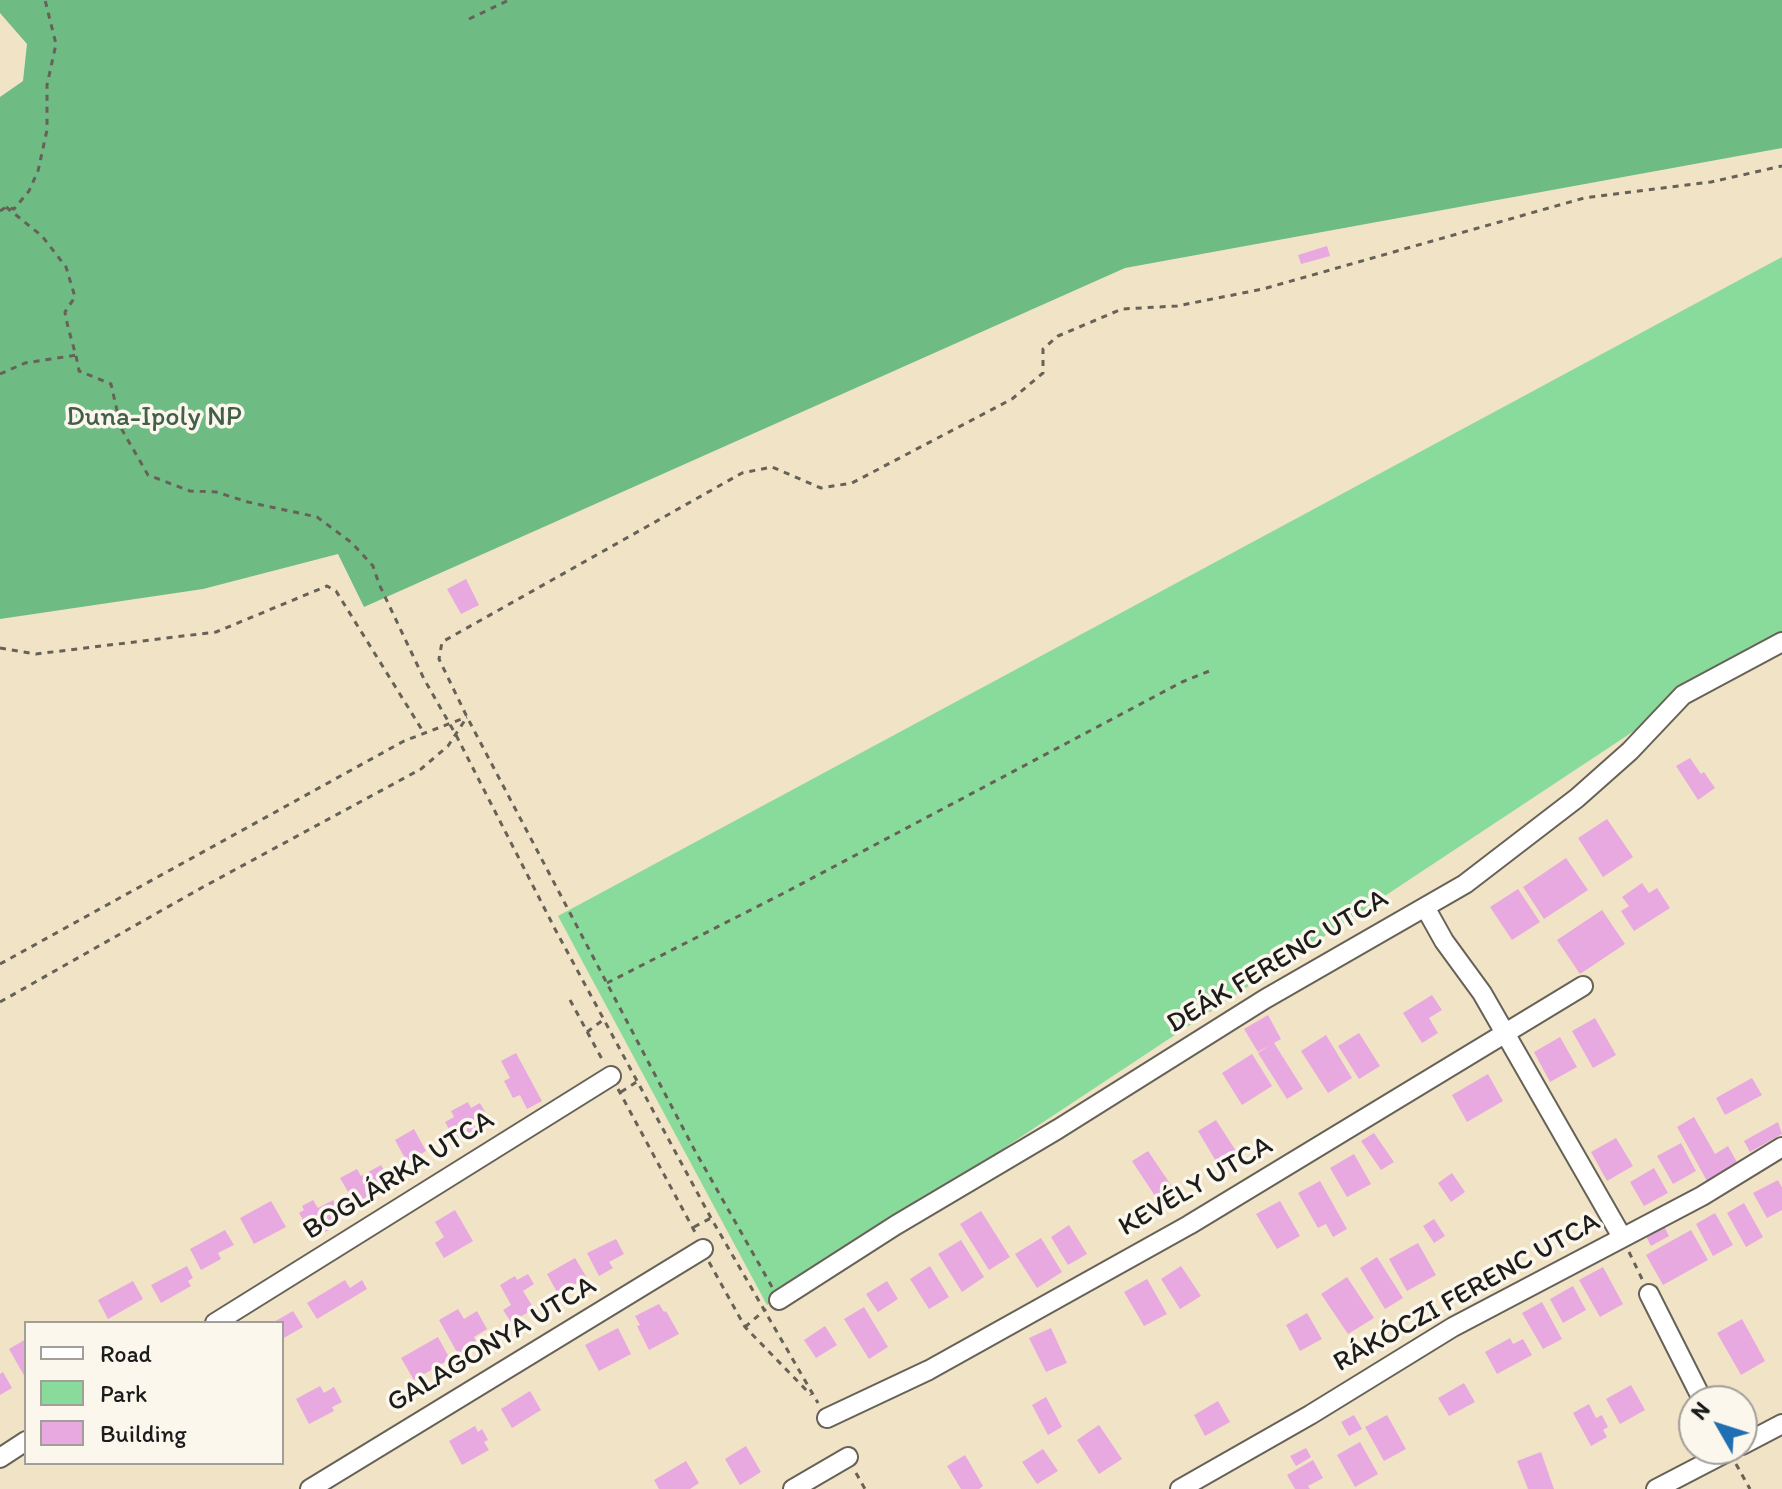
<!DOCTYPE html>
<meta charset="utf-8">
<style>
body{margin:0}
#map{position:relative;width:1782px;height:1489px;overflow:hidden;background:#f1e3c6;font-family:Itim,sans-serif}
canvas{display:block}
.legend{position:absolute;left:24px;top:1321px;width:260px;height:144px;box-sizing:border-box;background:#fbf7ec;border:2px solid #a29f99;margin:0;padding:10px 14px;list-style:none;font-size:24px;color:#1c1c1c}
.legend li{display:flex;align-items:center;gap:16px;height:40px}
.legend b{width:40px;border:2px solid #a29f99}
.north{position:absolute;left:1678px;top:1385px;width:80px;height:80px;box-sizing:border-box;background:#fbf7ec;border:2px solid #a29f99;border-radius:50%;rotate:309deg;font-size:22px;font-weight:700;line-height:32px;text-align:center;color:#1c1c1c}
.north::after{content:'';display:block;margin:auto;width:28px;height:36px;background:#1f6fb2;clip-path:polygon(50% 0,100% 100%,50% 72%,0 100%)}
</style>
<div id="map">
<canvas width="1782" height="1489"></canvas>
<ul class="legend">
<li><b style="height:10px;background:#fff"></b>Road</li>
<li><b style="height:22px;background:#89db9c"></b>Park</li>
<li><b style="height:22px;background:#e8a9e0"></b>Building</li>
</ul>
<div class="north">N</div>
</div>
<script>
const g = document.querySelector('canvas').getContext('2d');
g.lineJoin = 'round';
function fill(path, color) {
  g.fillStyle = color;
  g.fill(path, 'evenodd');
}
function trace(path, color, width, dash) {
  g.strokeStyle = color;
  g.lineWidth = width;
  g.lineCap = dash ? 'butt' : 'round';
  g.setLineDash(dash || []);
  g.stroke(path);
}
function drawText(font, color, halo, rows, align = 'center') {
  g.font = font + ' Itim,sans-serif';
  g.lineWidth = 7;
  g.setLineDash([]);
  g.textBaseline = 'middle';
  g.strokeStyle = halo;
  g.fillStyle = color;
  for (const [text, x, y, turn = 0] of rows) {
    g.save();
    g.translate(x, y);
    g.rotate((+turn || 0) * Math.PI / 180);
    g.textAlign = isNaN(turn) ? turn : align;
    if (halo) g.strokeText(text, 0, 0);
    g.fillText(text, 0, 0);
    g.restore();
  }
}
fill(new Path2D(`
 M1782 257V633L767 1305 558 916Z`), '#89db9c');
fill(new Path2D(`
 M0 0H1782V148L1125 268 364 607 338 554 203 589 0 619V97L23 81 27 44 0 13Z`), '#6ebb84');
fill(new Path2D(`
 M1327 246 1330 256 1301 264 1298 255Z
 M466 579 479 605 461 614 447 589Z
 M1690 758 1701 774 1704 772 1715 788 1698 800 1676 766Z
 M1607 819 1633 857 1603 877 1578 838Z
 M1566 858 1588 890 1544 919 1523 887Z
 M1642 883 1649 893 1657 888 1670 908 1634 931 1621 911 1629 906 1622 897Z
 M1518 889 1540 922 1512 940 1490 907Z
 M1602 910 1625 944 1580 974 1557 940Z
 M1432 995 1442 1010 1429 1018 1438 1033 1422 1043 1403 1013Z
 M1268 1015 1281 1039 1274 1043 1303 1089 1287 1099 1258 1053 1270 1045 1258 1052 1244 1029Z
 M1595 1018 1616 1055 1593 1068 1572 1031Z
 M1359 1033 1380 1066 1359 1079 1338 1046Z
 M1326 1035 1352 1078 1328 1093 1301 1051Z
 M1560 1037 1577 1067 1550 1082 1534 1052Z
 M516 1053 542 1101 527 1109 520 1095 513 1098 504 1081 510 1078 501 1061Z
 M1252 1054 1272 1086 1242 1105 1222 1073Z
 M1488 1074 1503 1101 1467 1122 1452 1095Z
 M1752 1078 1762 1095 1725 1115 1716 1098Z
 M468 1102 471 1108 480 1103 490 1121 483 1124 485 1127 455 1140 445 1122 454 1117 451 1111Z
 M1694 1117 1715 1154 1728 1146 1738 1164 1707 1181 1677 1127Z
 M1216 1120 1236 1151 1217 1163 1198 1131Z
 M1778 1122 1782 1134 1750 1152 1744 1141Z
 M414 1129 426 1151 407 1162 395 1140Z
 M1374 1133 1394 1162 1381 1170 1361 1141Z
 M1616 1138 1633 1166 1607 1181 1591 1152Z
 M1681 1143 1696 1171 1673 1184 1657 1156Z
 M1148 1151 1179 1197 1163 1208 1132 1161Z
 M1354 1154 1371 1184 1347 1197 1330 1168Z
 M381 1165 389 1180 369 1191 371 1196 355 1204 340 1178 357 1169 361 1176Z
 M1654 1168 1668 1193 1644 1206 1630 1182Z
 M1452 1173 1465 1192 1451 1202 1438 1183Z
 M1778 1180 1782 1188V1210L1767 1218 1753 1193Z
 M1320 1181 1347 1229 1333 1237 1326 1224 1318 1228 1298 1193Z
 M313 1200 318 1208 333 1200 341 1214 338 1216 334 1227 316 1237 312 1229 309 1231 299 1213 304 1210 302 1206Z
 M271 1201 286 1227 254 1244 240 1218Z
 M1280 1201 1300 1236 1277 1249 1256 1214Z
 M1744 1203 1763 1237 1746 1247 1727 1213Z
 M455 1210 473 1241 444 1258 435 1243 444 1237 435 1222Z
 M981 1211 1010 1257 989 1270 960 1224Z
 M1715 1213 1733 1245 1713 1256 1696 1224Z
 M1434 1219 1445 1236 1434 1243 1423 1226Z
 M1069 1225 1087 1254 1068 1265 1051 1237Z
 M1664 1226 1669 1236 1651 1246 1646 1236Z
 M225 1230 234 1245 218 1253 221 1259 201 1270 190 1249Z
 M1691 1230 1708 1260 1663 1285 1646 1255Z
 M1041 1238 1062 1272 1037 1288 1015 1254Z
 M616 1239 624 1254 609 1262 613 1268 599 1276 587 1253Z
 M961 1240 984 1277 962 1292 938 1254Z
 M1418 1243 1436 1275 1407 1291 1389 1259Z
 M1377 1257 1403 1298 1385 1309 1360 1268Z
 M575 1258 590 1283 580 1289 577 1283 558 1294 547 1274Z
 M187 1266 193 1278 188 1281 191 1286 161 1303 151 1285Z
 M930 1266 949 1297 929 1309 910 1279Z
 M1181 1266 1201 1296 1180 1309 1161 1279Z
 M1603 1267 1623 1304 1600 1317 1579 1280Z
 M528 1274 534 1284 523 1291 534 1309 511 1322 503 1310 511 1305 500 1285 515 1276 517 1280Z
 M1347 1277 1374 1318 1348 1334 1321 1294Z
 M1147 1279 1167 1314 1144 1326 1124 1292Z
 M345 1280 350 1288 362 1280 367 1289 317 1319 307 1303Z
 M133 1281 143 1299 108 1319 98 1300Z
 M887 1281 898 1299 878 1312 866 1294Z
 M1573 1286 1586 1310 1563 1323 1550 1299Z
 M1542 1302 1562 1339 1543 1349 1522 1313Z
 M659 1304 664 1312 666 1311 679 1334 649 1350 637 1326 640 1325 635 1316Z
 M864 1307 888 1347 869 1359 844 1319Z
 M458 1309 464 1319 477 1311 487 1329 474 1337 478 1345 459 1356 439 1320Z
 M293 1311 303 1327 282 1339V1323H272Z
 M1307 1313 1322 1339 1300 1351 1286 1325Z
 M1742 1319 1765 1361 1741 1375 1717 1333Z
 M825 1326 837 1345 816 1358 804 1340Z
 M618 1328 631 1354 599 1371 585 1345Z
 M1051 1328 1067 1363 1046 1372 1029 1338Z
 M438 1337 450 1359 414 1380 401 1358Z
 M1510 1338 1513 1344 1523 1339 1532 1355 1497 1374 1485 1352Z
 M26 1339V1379L9 1349Z
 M3 1372 12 1388 0 1395V1374Z
 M1464 1383 1475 1402 1449 1416 1438 1398Z
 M1631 1385 1645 1410 1620 1424 1606 1399Z
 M320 1386 324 1393 334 1387 342 1402 332 1407 334 1411 309 1424 296 1399Z
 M530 1391 541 1410 512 1428 501 1409Z
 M1046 1397 1062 1427 1048 1435 1032 1405Z
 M1218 1401 1230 1422 1205 1436 1194 1415Z
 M1589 1404 1596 1418 1602 1415 1608 1427 1603 1430 1607 1437 1591 1446 1573 1413Z
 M1354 1415 1362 1429 1349 1436 1341 1422Z
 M1387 1415 1406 1449 1384 1461 1365 1427Z
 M1099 1425 1122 1459 1099 1474 1077 1440Z
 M475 1426 478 1432 482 1429 488 1440 484 1442 489 1450 462 1465 449 1441Z
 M1360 1442 1378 1474 1355 1487 1337 1455Z
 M746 1446 761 1472 740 1485 725 1459Z
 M1306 1448 1311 1457 1296 1466 1290 1456Z
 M1043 1449 1058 1471 1037 1484 1022 1462Z
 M1541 1452 1554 1489H1528L1517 1461Z
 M965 1455 983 1486 979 1489H961L947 1466Z
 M1313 1460 1323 1478 1308 1486 1310 1489H1295L1287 1475Z
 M686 1461 699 1483 690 1489H659L654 1480Z`), '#e8a9e0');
const minor = new Path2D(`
 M1425 907 1444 941 1482 993 1622 1237
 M1649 1294 1703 1401
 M779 1300 896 1225 1058 1129 1265 999 1465 884 1577 798 1630 751 1683 695 1782 642
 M215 1323 611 1076
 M827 1418 929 1370 1189 1225 1583 986
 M1742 1445 1782 1424
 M0 1458 26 1441
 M310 1489 703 1249
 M793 1489 848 1457
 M1180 1489 1310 1415 1453 1327 1702 1196 1782 1147
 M1656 1489 1733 1449`);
trace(minor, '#676258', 22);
trace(new Path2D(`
 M469 19 509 0
 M6 207 42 236 66 267 75 297 65 312C68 332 76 351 79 371L111 384 121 428 148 475 190 491 216 492 248 502 317 517 352 543 373 566 379 584 424 679 456 735 555 929 711 1218 818 1403
 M0 211 6 207 14 209 29 191 38 171 47 130V85L56 44 45 0
 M0 374 25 363 77 355
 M0 648 36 654 216 632 327 586 336 591 424 733
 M0 964 404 741 467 717
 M607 983 786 892 1182 682 1212 670
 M570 1000 603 1061
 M0 1002 203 887 421 769 448 746 467 717
 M587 1032 603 1020
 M618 1089 696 1234
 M621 1092 638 1081
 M694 1227 711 1218
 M1629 1252 1643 1281
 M709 1262 745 1327 811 1395
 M772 1287 694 1149 467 717 439 659 442 642 742 473 772 467 821 488 852 483 1012 399 1043 373V349L1058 336 1122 309 1177 306 1263 289 1584 198 1711 182 1782 166
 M745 1327 766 1309
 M1736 1464 1750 1489
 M856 1473 865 1489`), '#676258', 3, [6, 6]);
trace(minor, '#fff', 18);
drawText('28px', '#425f49', '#fbf7ec', [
 ["Duna-Ipoly NP",154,418]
]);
drawText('28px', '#1c1c1c', '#fbf7ec', [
 ["DEÁK FERENC UTCA",1278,962,-31],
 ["BOGLÁRKA UTCA",399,1176,-32],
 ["KEVÉLY UTCA",1196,1187,-30],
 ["RÁKÓCZI FERENC UTCA",1467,1293,-29],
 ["GALAGONYA UTCA",492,1345,-31]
]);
</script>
